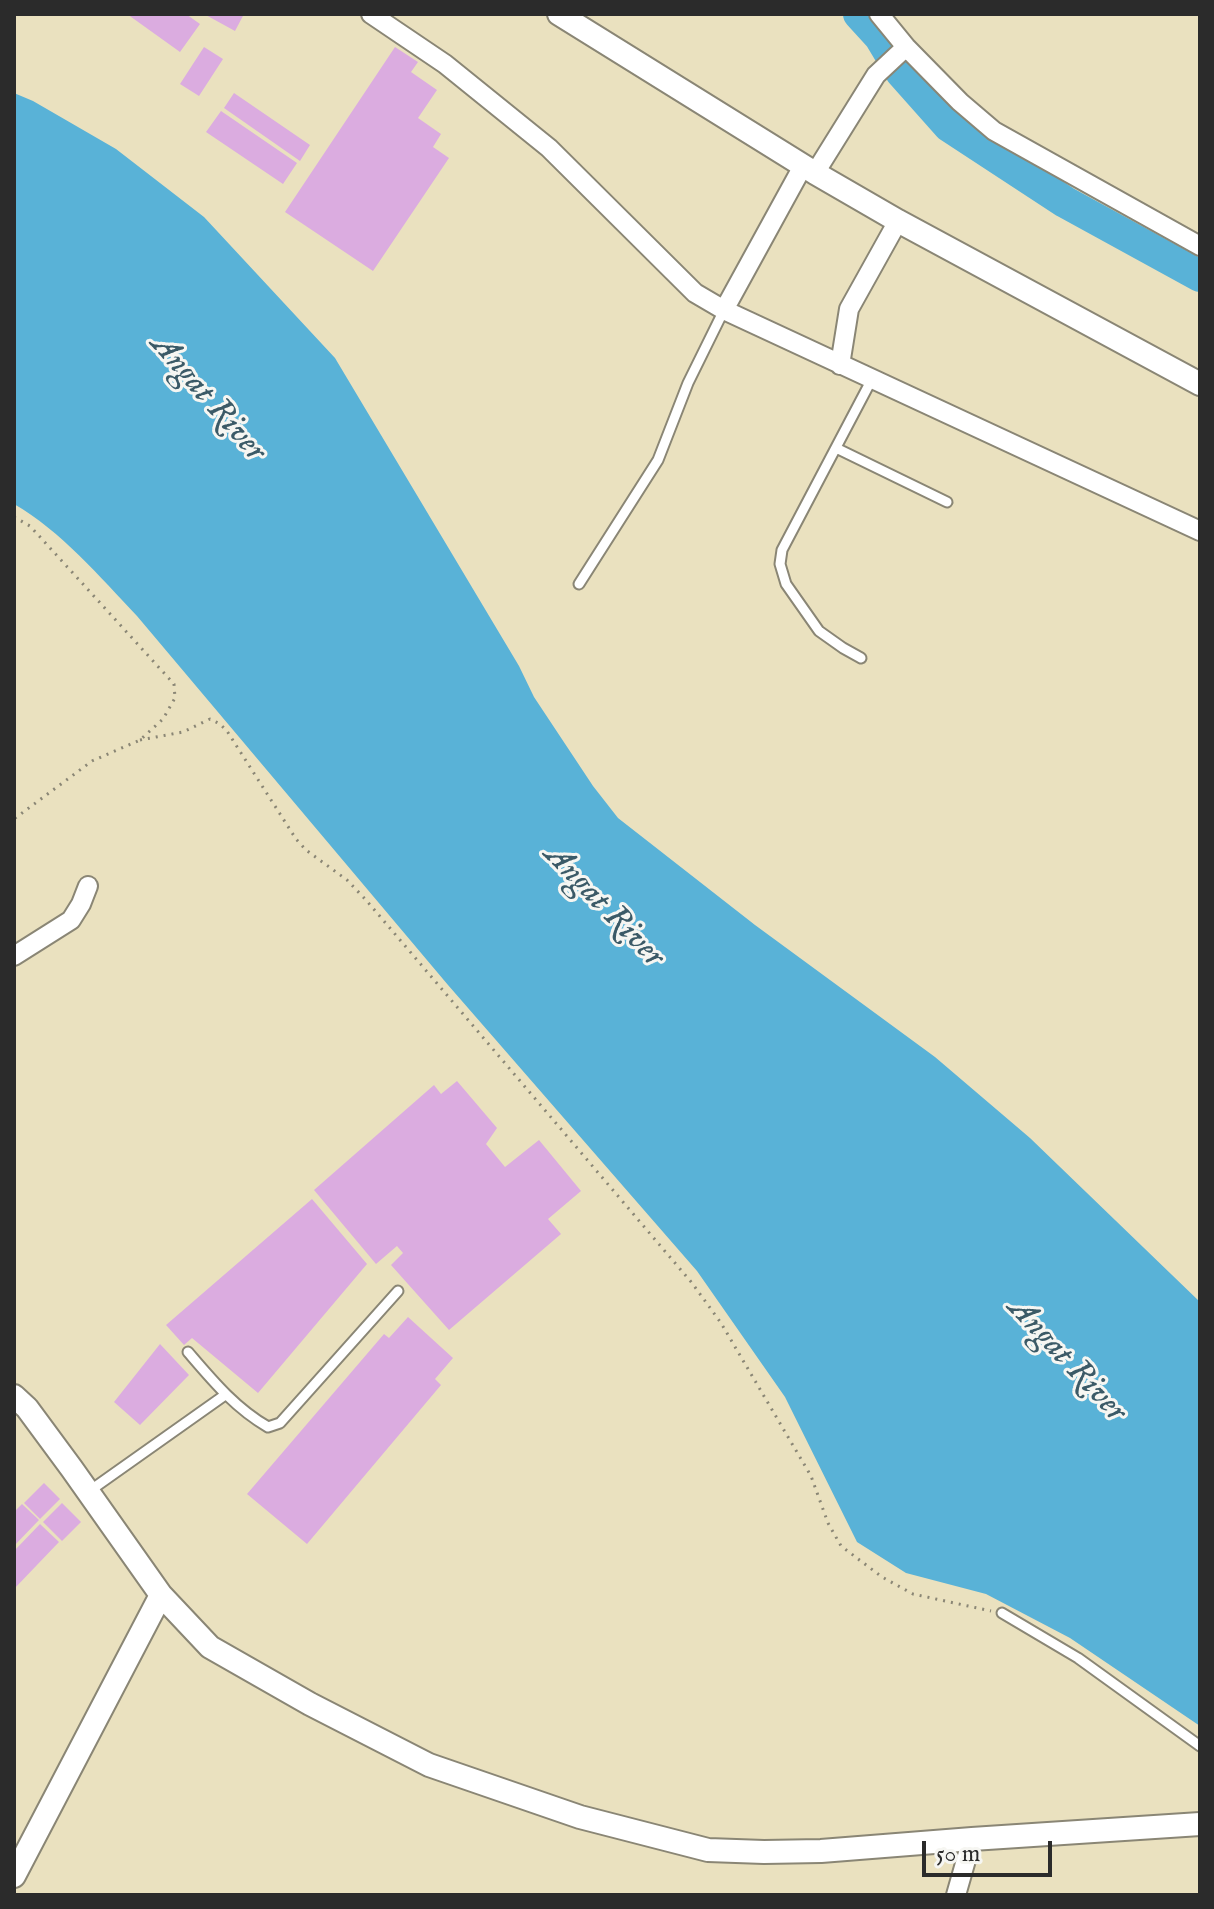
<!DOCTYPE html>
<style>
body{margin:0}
#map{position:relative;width:1214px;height:1909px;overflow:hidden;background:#eae1bf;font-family:"IM FELL English",serif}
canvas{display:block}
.frame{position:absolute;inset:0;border:16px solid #2b2b2b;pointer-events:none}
.scale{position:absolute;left:922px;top:1841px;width:130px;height:36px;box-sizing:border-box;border:4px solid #2b2b2b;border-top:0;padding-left:10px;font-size:24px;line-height:28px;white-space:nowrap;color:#2b2b2b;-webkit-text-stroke:6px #f6f6f2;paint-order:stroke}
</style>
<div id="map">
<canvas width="1214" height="1909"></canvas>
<div class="frame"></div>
<div class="scale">50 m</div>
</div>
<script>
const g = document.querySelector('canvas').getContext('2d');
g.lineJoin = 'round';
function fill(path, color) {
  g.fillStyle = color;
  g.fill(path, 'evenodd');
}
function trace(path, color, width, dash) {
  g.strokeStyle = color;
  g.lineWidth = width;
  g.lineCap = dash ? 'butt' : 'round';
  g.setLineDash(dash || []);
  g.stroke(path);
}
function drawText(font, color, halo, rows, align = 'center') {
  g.font = font + ' "IM FELL English",serif';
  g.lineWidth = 6;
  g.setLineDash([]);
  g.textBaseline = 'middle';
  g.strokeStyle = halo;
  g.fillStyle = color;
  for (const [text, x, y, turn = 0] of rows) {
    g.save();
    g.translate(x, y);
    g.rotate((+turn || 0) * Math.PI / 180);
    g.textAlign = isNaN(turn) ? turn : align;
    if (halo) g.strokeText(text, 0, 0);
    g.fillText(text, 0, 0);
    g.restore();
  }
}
fill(new Path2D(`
 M14 93 33 101 116 149 204 217 335 358 519 666 534 697 593 786 618 818 755 925 935 1057 1030 1138 1200 1302V1726L1070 1638 986 1594 906 1573 857 1542 785 1397 697 1271 448 985 137 616C100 577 61 531 14 504Z`), '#59b2d7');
trace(new Path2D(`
 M859 14 880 37 901 72 949 126 1065 202 1200 276`), '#59b2d7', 32);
fill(new Path2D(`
 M127 14H186L200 24 180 52Z
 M204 14H244L235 31Z
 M204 47 223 59 199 96 180 84Z
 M395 47 418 62 411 72 437 90 418 118 441 134 433 147 449 158 373 271 285 212Z
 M234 93 310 145 300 161 224 108Z
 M221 111 297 163 283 184 206 132Z
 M457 1081 497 1128 486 1144 505 1167 539 1140 581 1191 548 1219 561 1234 449 1330 391 1265 403 1253 397 1246 376 1264 314 1190 434 1085 441 1094Z
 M312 1199 367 1264 258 1393 192 1338 184 1345 166 1325Z
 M408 1317 453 1358 435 1379 441 1385 307 1544 247 1494 384 1334 389 1338Z
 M160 1344 189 1375 140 1425 114 1402Z
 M44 1483 60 1499 40 1519 24 1503Z
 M62 1503 81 1522 62 1541 43 1522Z
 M22 1504 39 1520 14 1546V1512Z
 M40 1524 59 1542 14 1589V1551Z`), '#dbace0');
const service = new Path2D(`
 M836 448 947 502
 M579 584 658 460 688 383 724 310
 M861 658 843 648 819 631 786 584 780 564 782 550 872 379
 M188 1352C212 1380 235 1408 268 1427L280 1423 398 1291
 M88 1492 225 1395
 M1002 1613 1078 1658 1200 1746`);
const minor = new Path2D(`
 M371 14 445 64 549 148 695 293 724 310 1200 531
 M879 14 906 47 960 102 994 131 1200 246
 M815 173 876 75 906 47
 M724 310 803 166
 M840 365 849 309 898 221
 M14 956 71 920 81 904 88 886
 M956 1895 972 1839`);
const tertiary = new Path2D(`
 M559 14 815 173 898 221 1200 384
 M14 1396 27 1408 72 1469 161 1595 210 1647 310 1704 429 1765 580 1817 708 1850 764 1852 821 1851 972 1839 1200 1824
 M14 1876 161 1595`);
trace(service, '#8a8675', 13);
trace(minor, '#8a8675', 22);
trace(tertiary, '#8a8675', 26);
trace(new Path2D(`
 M14 517 30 526 174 684 175 698 163 719 140 740 92 761 14 819
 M140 740 183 732 210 719 220 724 227 731 296 839 306 850 347 880 366 900 692 1283 721 1323 811 1476 828 1523 841 1546 882 1577 913 1594 991 1611`), '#8a8675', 3, [2, 6]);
trace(service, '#fff', 9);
trace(minor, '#fff', 18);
trace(tertiary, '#fff', 22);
drawText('italic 34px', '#3b5a67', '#f6f6f2', [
 ["Angat River",207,399,49],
 ["Angat River",603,907,46],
 ["Angat River",1066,1361,47]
]);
</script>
